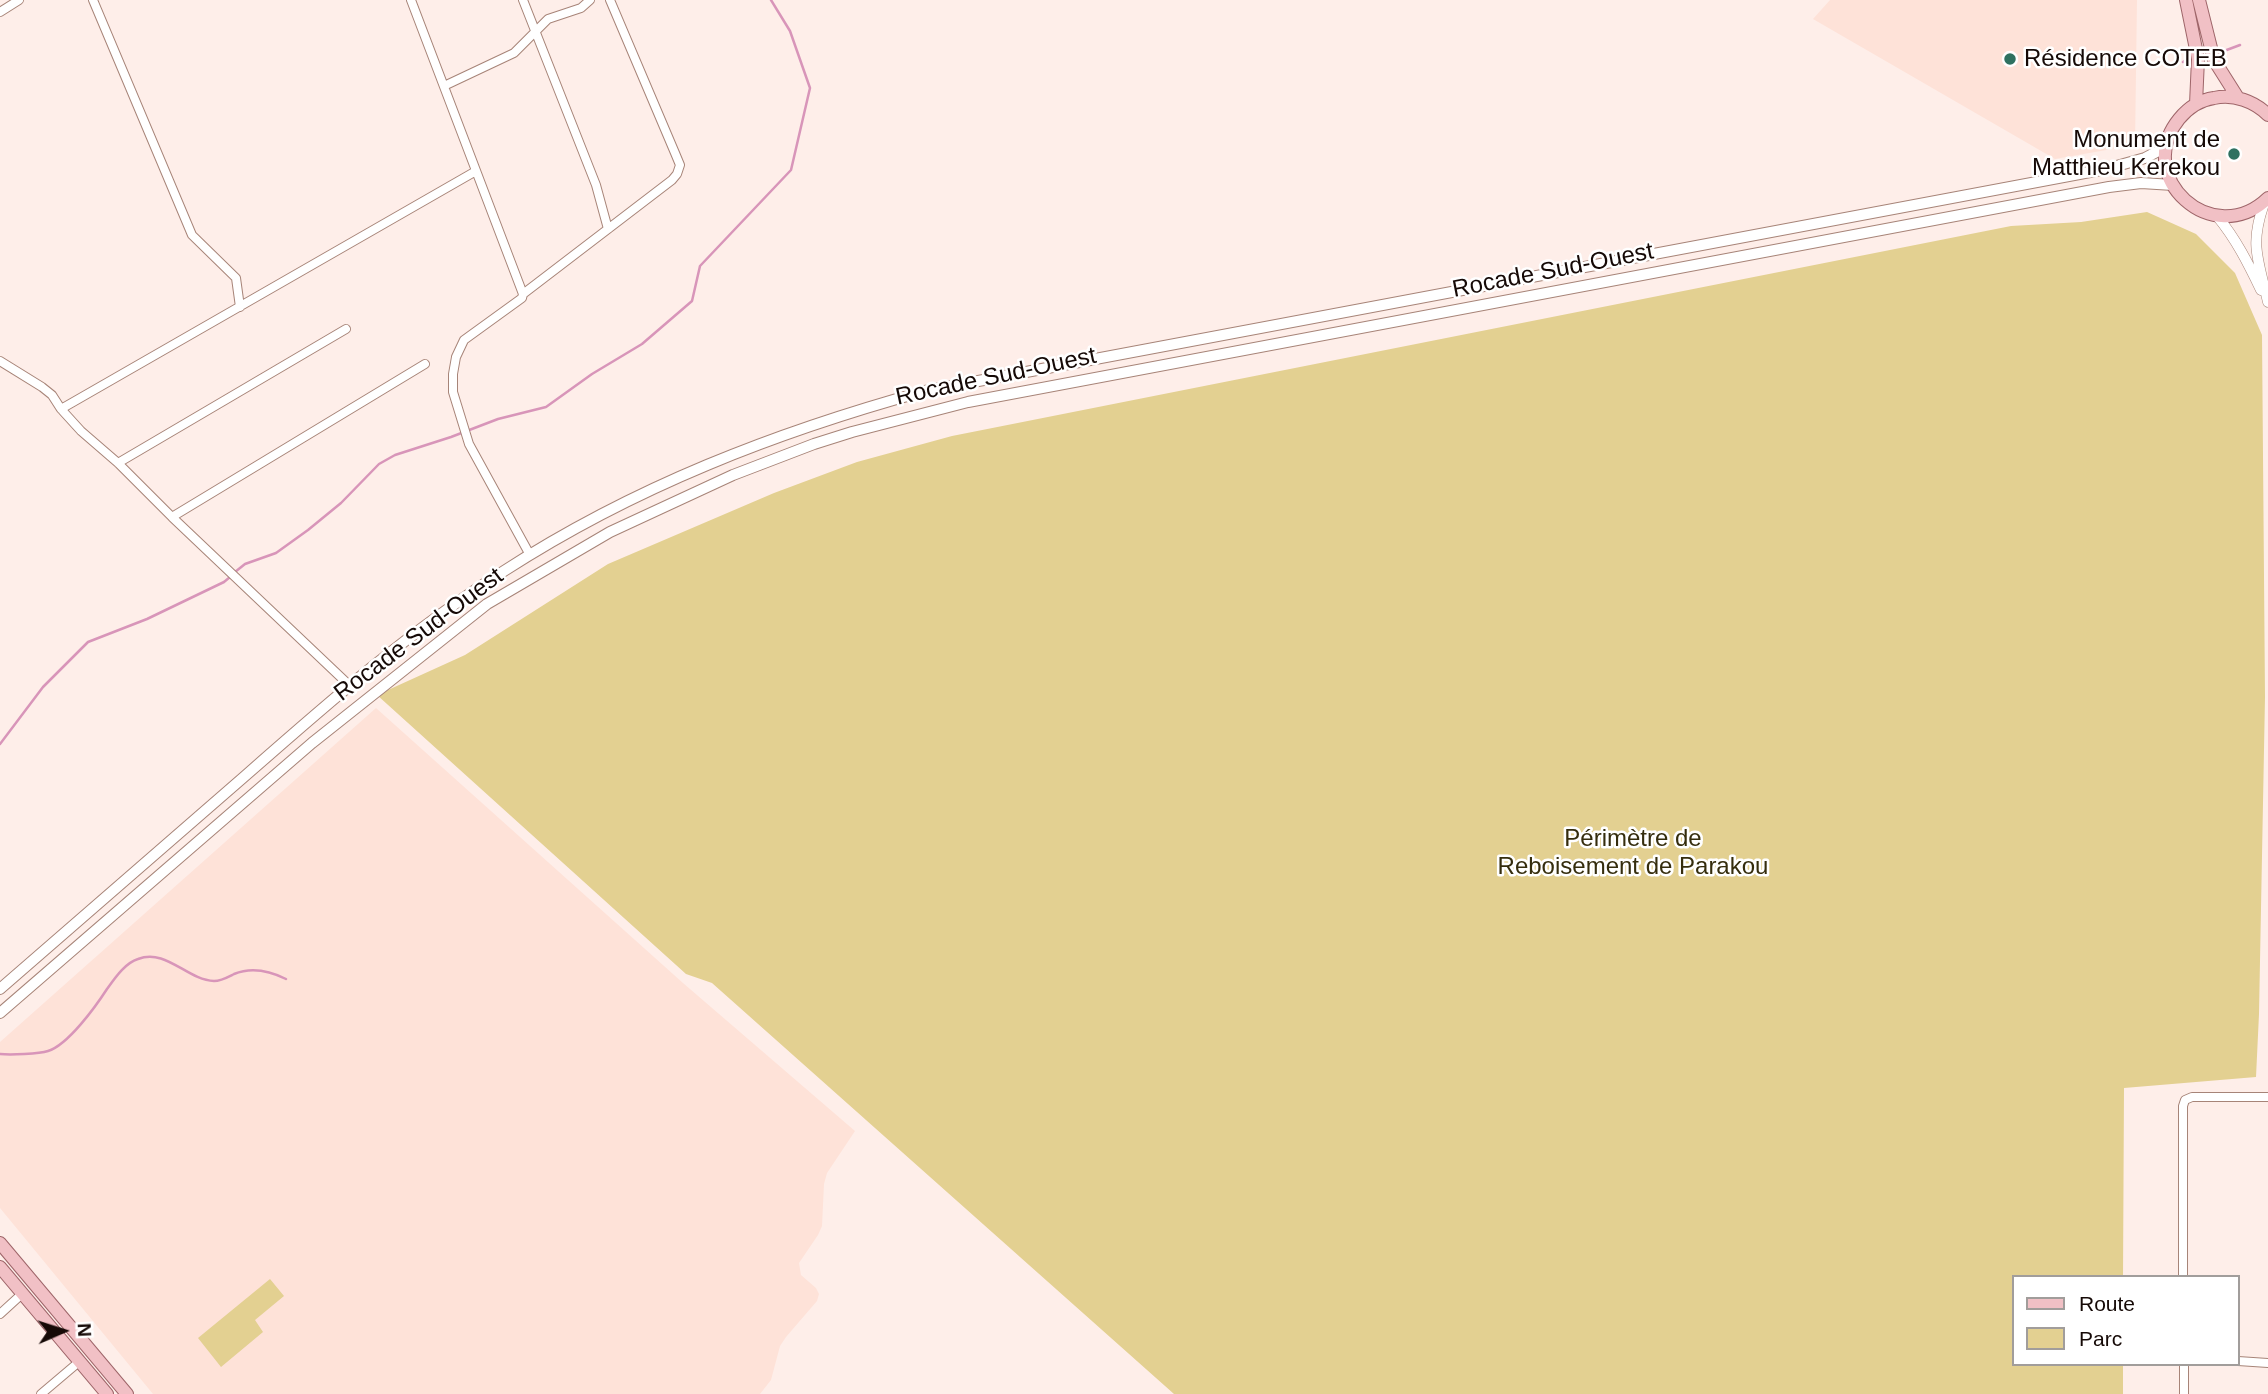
<!DOCTYPE html>
<meta charset="utf-8">
<style>
body{margin:0}
#map{position:relative;width:2268px;height:1394px;overflow:hidden;background:#feeee9;font-family:Helvetica,sans-serif}
canvas{display:block}
.legend{position:absolute;left:2012px;top:1275px;width:228px;height:91px;box-sizing:border-box;background:#fff;border:2px solid #a19d9b;margin:0;padding:9px 12px;list-style:none;font-size:21px;color:#150906}
.legend li{display:flex;align-items:center;gap:14px;height:35px}
.legend b{width:35px;border:2px solid #a19d9b}
.north{position:absolute;left:28px;top:1296px;width:70px;height:70px;-webkit-text-stroke:5px #fff;paint-order:stroke;rotate:87deg;font-size:19px;font-weight:700;line-height:28px;text-align:center;color:#150906}
.north::after{content:'';display:block;margin:auto;width:24px;height:32px;background:#150906;clip-path:polygon(50% 0,100% 100%,50% 72%,0 100%)}
</style>
<div id="map">
<canvas width="2268" height="1394"></canvas>
<ul class="legend">
<li><b style="height:9px;background:#f1c0c5"></b>Route</li>
<li><b style="height:19px;background:#e3d091"></b>Parc</li>
</ul>
<div class="north">N</div>
</div>
<script>
const g = document.querySelector('canvas').getContext('2d');
g.lineJoin = 'round';
function fill(path, color) {
  g.fillStyle = color;
  g.fill(path, 'evenodd');
}
function trace(path, color, width, dash) {
  g.strokeStyle = color;
  g.lineWidth = width;
  g.lineCap = dash ? 'butt' : 'round';
  g.setLineDash(dash || []);
  g.stroke(path);
}
function drawText(font, color, halo, rows, align = 'center') {
  g.font = font + ' Helvetica,sans-serif';
  g.lineWidth = 5;
  g.setLineDash([]);
  g.textBaseline = 'middle';
  g.strokeStyle = halo;
  g.fillStyle = color;
  for (const [text, x, y, turn = 0] of rows) {
    g.save();
    g.translate(x, y);
    g.rotate((+turn || 0) * Math.PI / 180);
    g.textAlign = isNaN(turn) ? turn : align;
    if (halo) g.strokeText(text, 0, 0);
    g.fillText(text, 0, 0);
    g.restore();
  }
}
fill(new Path2D(`
 M1830 0H2137L2135 145 2055 159 1813 19Z
 M376 708 683 983 855 1131 827 1173 824 1184 822 1226 818 1235 799 1263 801 1275 816 1288 819 1294 817 1301 786 1337 780 1346 771 1380 760 1394H153L0 1208V1042Z`), '#fee2d8');
fill(new Path2D(`
 M2147 212 2196 234 2235 273 2262 335 2265 697 2259 1014 2256 1077 2124 1088 2123 1277H2014V1364H2123V1394H1174L712 983 686 974 377 695 465 655 608 564 774 493 857 462 952 436 2011 226 2081 222Z
 M270 1279 284 1296 255 1320 263 1332 221 1367 198 1338Z`), '#e3d091');
trace(new Path2D(`
 M2224 51 2240 45
 M2183 62 2187 59
 M235 572 245 564 276 553 308 530 341 503 379 464 395 455 451 437 498 419 546 407 592 374 642 344 692 301 700 266 791 170 810 88 790 31 771 0
 M0 744 43 687 88 642 147 619 224 582 230 577
 M0 1054C10 1055 39 1054 48 1051 68 1045 96 1006 107 989 115 978 125 963 138 959 166 948 187 980 214 981 221 981 228 977 234 974 251 967 270 971 286 979`), '#d895b9', 2.5);
const minor = new Path2D(`
 M93 0 192 235 236 278 240 307
 M411 0 523 294
 M523 0 596 185 608 229
 M0 12 19 0
 M444 86 514 53 548 19 581 8 590 0
 M0 361 42 387 52 395 61 409 81 431 118 463 172 517 349 685
 M61 409 476 171
 M118 463 346 329
 M172 517 425 364
 M530 555 469 444 453 392V374L456 357 464 340 522 298 523 294 672 180 677 174 680 165 675 153 610 0
 M2183 1277V1106L2185 1100 2192 1097H2268
 M0 1314 23 1293
 M2238 1361 2268 1363
 M2184 1364V1394
 M41 1394 80 1361`);
const tertiary = new Path2D(`
 M2265 201C2249 244 2258 259 2268 302
 M2217 216C2236 239 2248 263 2261 290`);
const secondary = new Path2D(`
 M0 989C82 918 163 847 245 776 328 703 411 630 504 571 634 487 776 432 925 391L2106 169 2145 158 2166 147
 M0 1013 312 743 487 604 610 532 733 475 814 444 852 432 968 402 2109 187 2141 183 2173 185`);
const primary = new Path2D(`
 M2186 0 2198 59 2196 104
 M2199 0 2214 60 2238 98
 M2268 115C2254 101 2234 94 2214 98 2200 100 2188 108 2179 119 2132 177 2213 251 2268 198
 M0 1243 127 1394
 M0 1267 107 1394`);
trace(minor, '#a78478', 10);
trace(tertiary, '#a78478', 11);
trace(secondary, '#a78478', 12);
trace(primary, '#9e6569', 14);
trace(minor, '#fff', 8);
trace(tertiary, '#fff', 10);
trace(secondary, '#fff', 10);
trace(primary, '#f1c0c5', 12);
for (const [x, y, r, color] of [
 [2010,59,7,"#2f7160"],
 [2234,154,7,"#2f7160"]
]) {
  const dot = new Path2D();
  dot.arc(x, y, r, 0, 2 * Math.PI);
  g.fillStyle = color;
  g.fill(dot);
  trace(dot, '#fff', 2.5);
}
drawText('24px', '#150906', '#fff', [
 ["Résidence COTEB",2024,59],
 ["Monument de",2220,140,"right"],
 ["Matthieu Kerekou",2220,168,"right"]
], 'left');
drawText('24px', '#150906', '#fff', [
 ["Rocade Sud-Ouest",1553,271,-11],
 ["Rocade Sud-Ouest",996,377,-12],
 ["Rocade Sud-Ouest",419,635,-37]
]);
drawText('24px', '#352d0d', '#fff', [
 ["Périmètre de",1633,839],
 ["Reboisement de Parakou",1633,867]
]);
</script>
